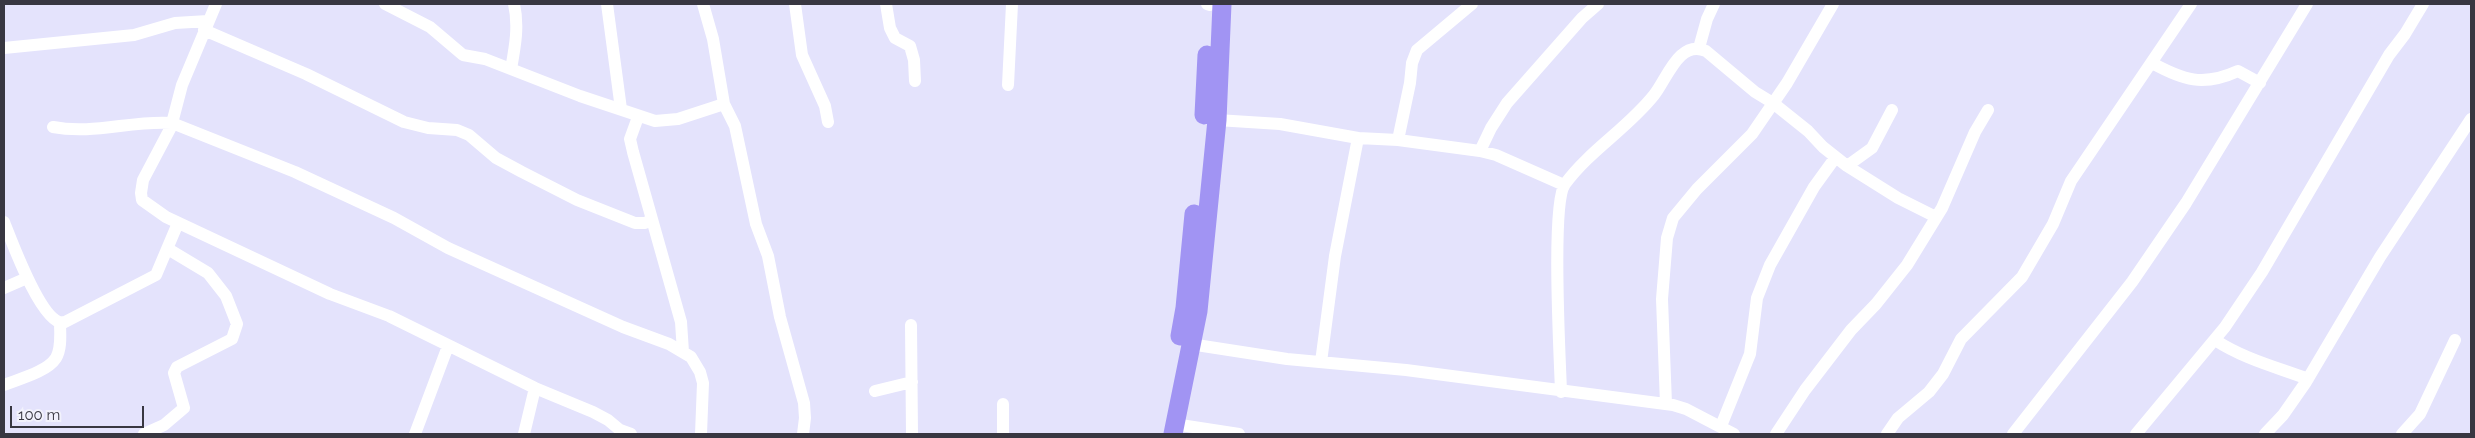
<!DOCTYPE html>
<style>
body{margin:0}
#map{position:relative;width:2475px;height:438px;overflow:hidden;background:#e4e3fc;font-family:Raleway,sans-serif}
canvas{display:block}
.frame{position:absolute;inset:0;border:5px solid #383741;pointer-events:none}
.scale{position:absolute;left:10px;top:406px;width:134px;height:22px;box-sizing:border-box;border:2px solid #383741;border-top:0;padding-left:6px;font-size:15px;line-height:18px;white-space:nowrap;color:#383741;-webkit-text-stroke:4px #f2f2fc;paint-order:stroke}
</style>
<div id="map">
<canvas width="2475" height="438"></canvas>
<div class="frame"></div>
<div class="scale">100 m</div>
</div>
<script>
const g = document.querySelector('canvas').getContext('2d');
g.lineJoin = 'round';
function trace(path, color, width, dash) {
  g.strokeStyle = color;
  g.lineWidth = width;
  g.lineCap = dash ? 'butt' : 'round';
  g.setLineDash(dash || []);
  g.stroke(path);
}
trace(new Path2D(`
 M216 4 182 85 171 127 143 180 141 193 142 200 166 217 330 294 389 316 535 388 593 412 608 420 620 430 631 434
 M385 4 430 27 463 55 485 59 580 96 655 121 678 119 724 104
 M607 4 621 109
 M703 4 713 39 724 104 735 126 756 224 768 256 780 317 804 403 805 418 803 434
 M795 4 802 55 825 106 828 122
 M886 4 890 28 895 38 910 46 914 60 915 81
 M1207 4 1210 5
 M204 30 306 74 404 122 428 128 457 130 469 135 496 158 522 172 577 200 635 223H645L651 220
 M4 48 134 35 175 23 208 21
 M1699 48 1707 19 1714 4
 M2152 63C2183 80 2203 87 2238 71L2260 83
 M511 69C515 47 519 26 514 4
 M1008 85 1012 4
 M638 117 630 139 633 152 681 322 683 352
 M1217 120 1280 124 1358 138 1398 140 1480 151 1496 155 1564 185
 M53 127C93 135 132 120 172 123L295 172 394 218 448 248 623 327 669 344 691 357 700 372 703 383 701 434
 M1398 140 1410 83 1412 63 1417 50 1472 4
 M1480 151 1491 128 1507 103 1582 18 1598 4
 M1847 166 1898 198 1936 217
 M4 222C12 242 41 322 63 323L156 275 178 223
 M4 288 27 278
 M911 325 912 434
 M2215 340C2244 359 2276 367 2308 379
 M1190 344 1287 359 1406 370 1673 405 1686 409 1734 434
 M1321 362 1335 256 1358 138
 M4 385C19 379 47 372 56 358 62 348 60 333 60 322
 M875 391 912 382
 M1561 392C1560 359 1551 203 1565 184 1590 150 1628 128 1654 95 1667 79 1679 39 1706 51L1755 92 1773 103 1808 131 1823 147 1847 166 1872 148 1892 110
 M1003 404V434
 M1666 404 1662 299 1667 238 1673 218 1697 189 1752 134 1787 83 1833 4
 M1174 424 1239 434
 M1721 426 1750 354 1757 298 1770 265 1814 187 1835 158
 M144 434 164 425 184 408 174 373 177 367 232 339 237 324 226 296 208 273 168 249
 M415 434 448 346
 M524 434 535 388
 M1776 434 1805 390 1851 330 1876 304 1907 265 1942 208 1975 132 1988 110
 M1887 434 1898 418 1929 392 1943 374 1961 339 2022 277 2053 224 2071 181 2191 4
 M2013 434 2132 282 2186 203 2307 4
 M2136 434 2225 327 2262 272 2389 55 2405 34 2423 4
 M2265 434 2283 415 2306 382 2380 257 2471 119
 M2402 434 2420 414 2455 340`), '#fff', 12);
trace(new Path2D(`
 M1204 115 1207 55
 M1180 336 1185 308 1194 214
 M1173 434 1198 311 1217 120 1222 4`), '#a194f3', 19);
</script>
